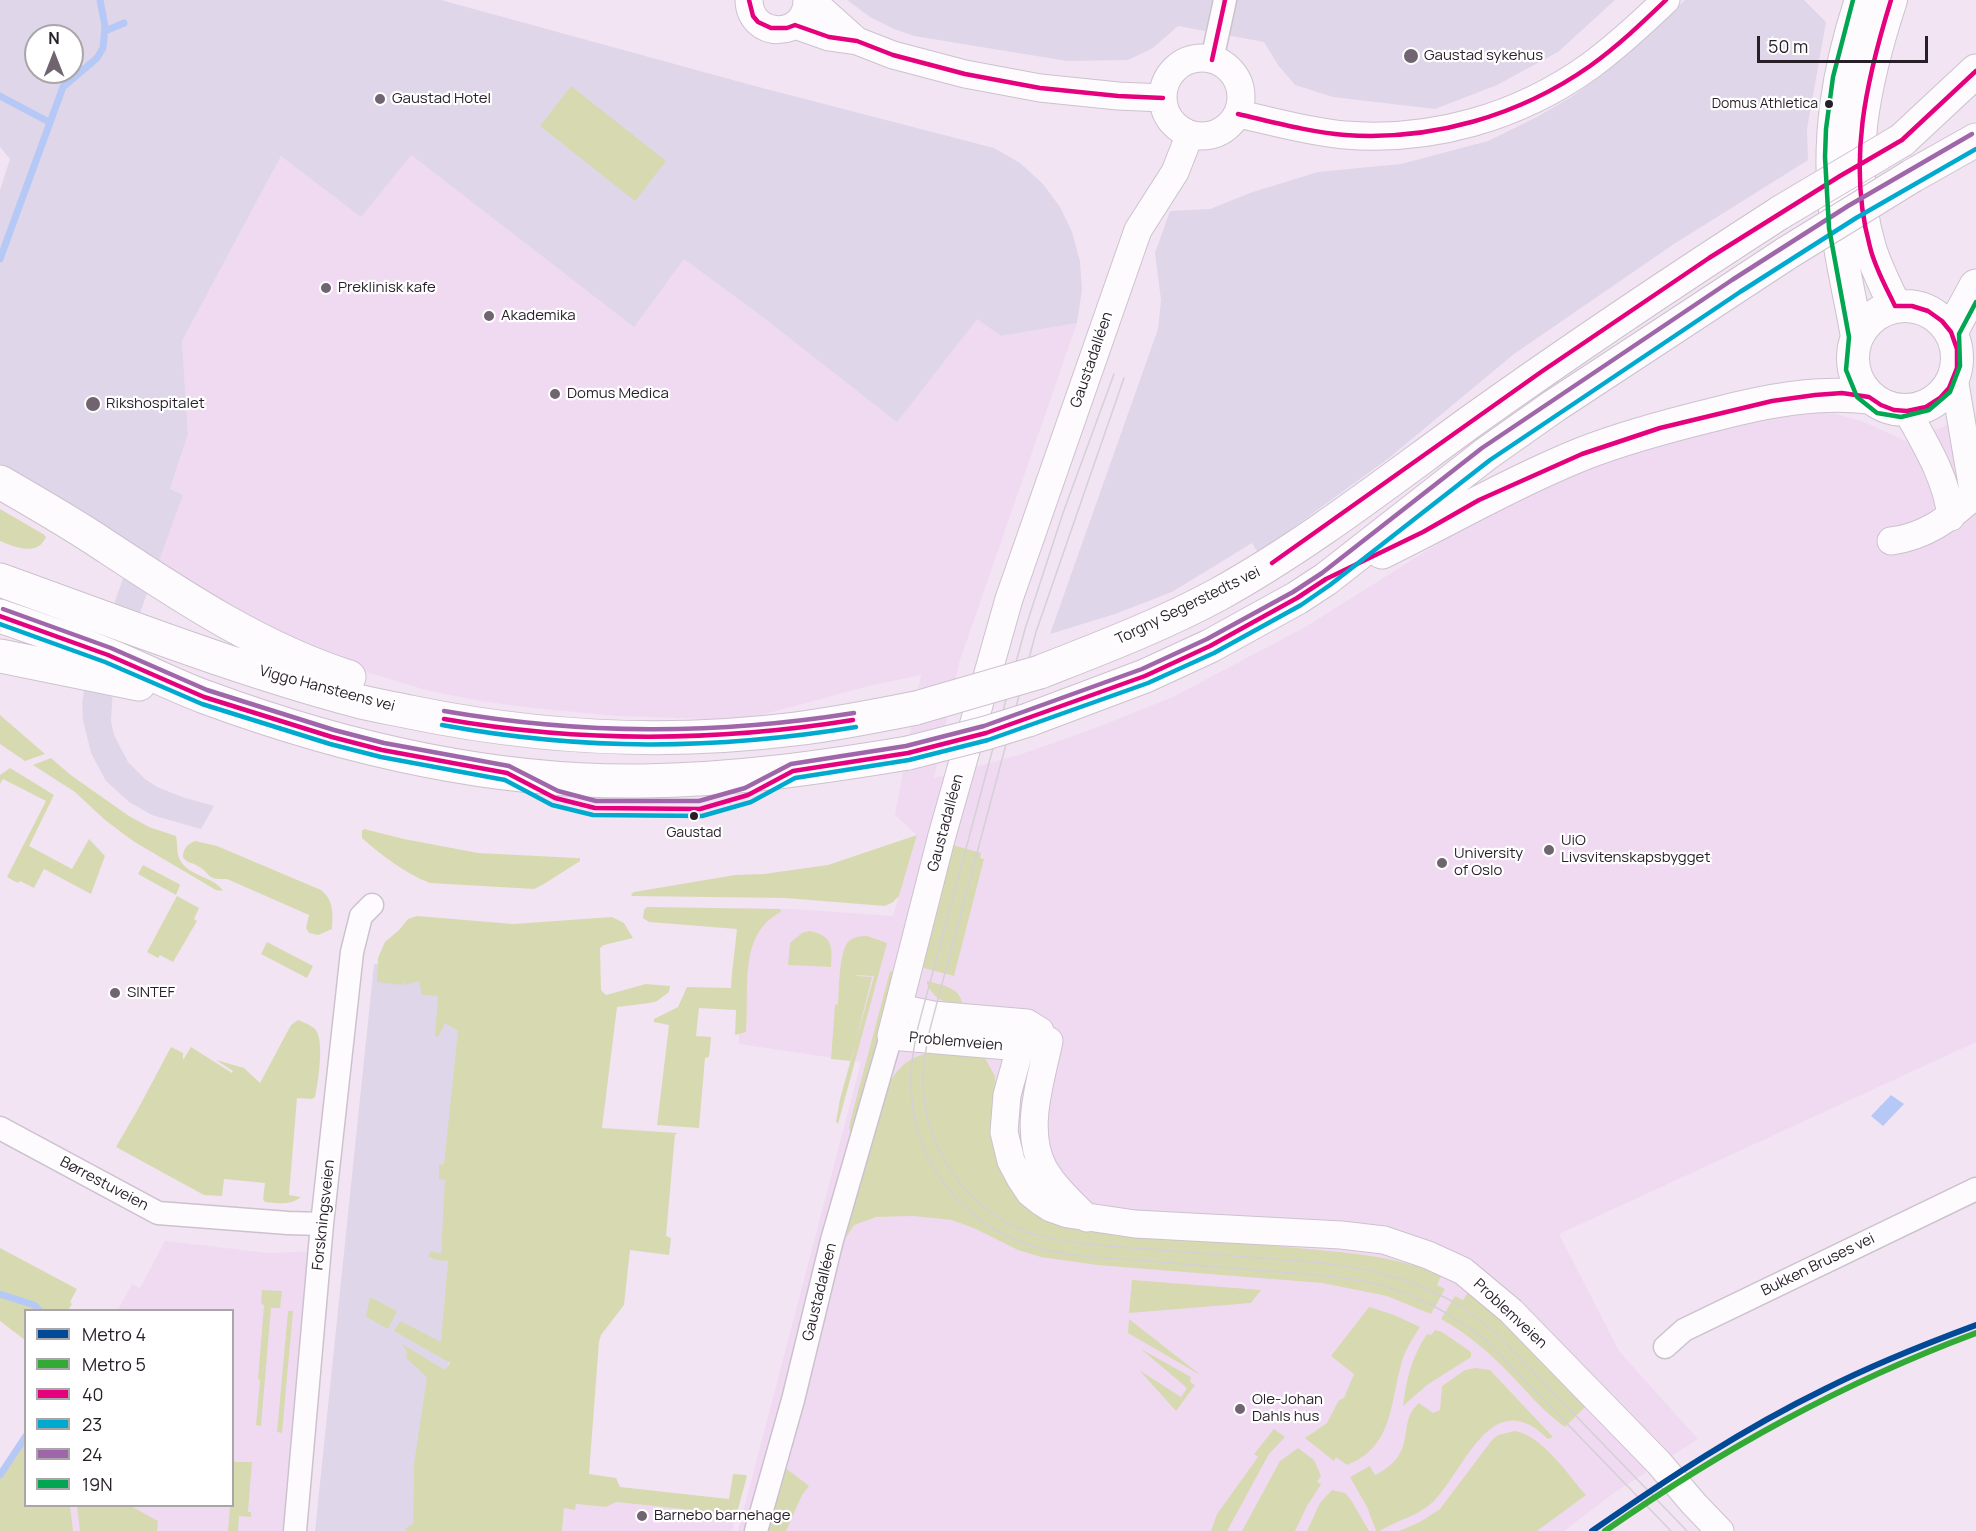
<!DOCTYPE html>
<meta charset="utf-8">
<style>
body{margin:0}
#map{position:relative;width:1976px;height:1531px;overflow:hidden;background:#f2e4f3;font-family:Manrope,sans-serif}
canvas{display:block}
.legend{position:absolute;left:24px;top:1309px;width:210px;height:198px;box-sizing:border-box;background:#fff;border:2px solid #a9a5a9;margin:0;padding:8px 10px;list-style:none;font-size:18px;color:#281f29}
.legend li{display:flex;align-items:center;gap:12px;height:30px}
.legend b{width:30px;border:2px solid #a9a5a9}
.north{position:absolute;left:24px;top:24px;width:60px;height:60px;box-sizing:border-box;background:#fff;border:2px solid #a9a5a9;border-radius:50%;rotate:0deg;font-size:16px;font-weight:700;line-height:24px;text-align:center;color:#281f29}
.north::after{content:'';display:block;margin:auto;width:21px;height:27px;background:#6f6470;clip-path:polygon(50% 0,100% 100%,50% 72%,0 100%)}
.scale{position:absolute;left:1757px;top:36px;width:171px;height:27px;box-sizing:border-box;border:3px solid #281f29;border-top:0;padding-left:8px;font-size:18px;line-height:21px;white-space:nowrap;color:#281f29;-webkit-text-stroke:4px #fff;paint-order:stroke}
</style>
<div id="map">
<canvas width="1976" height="1531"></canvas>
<ul class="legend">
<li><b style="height:8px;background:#004a98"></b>Metro 4</li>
<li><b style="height:8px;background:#32aa35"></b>Metro 5</li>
<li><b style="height:8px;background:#e5007d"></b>40</li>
<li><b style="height:8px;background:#00a9ce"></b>23</li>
<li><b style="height:8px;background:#a066aa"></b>24</li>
<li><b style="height:8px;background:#00a651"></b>19N</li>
</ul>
<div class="north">N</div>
<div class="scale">50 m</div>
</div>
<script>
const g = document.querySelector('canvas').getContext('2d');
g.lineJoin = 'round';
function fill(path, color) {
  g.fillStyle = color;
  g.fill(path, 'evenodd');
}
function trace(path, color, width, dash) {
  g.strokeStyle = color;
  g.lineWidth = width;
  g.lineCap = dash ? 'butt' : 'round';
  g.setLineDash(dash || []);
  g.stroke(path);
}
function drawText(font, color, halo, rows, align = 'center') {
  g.font = font + ' Manrope,sans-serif';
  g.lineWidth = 4.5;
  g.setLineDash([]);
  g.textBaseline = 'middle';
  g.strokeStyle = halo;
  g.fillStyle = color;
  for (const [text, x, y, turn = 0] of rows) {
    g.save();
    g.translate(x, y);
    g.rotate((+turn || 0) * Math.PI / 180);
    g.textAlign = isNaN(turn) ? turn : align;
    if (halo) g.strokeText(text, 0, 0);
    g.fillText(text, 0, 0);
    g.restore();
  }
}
fill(new Path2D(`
 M411 155 634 326 684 258 764 318H977L1001 336 1077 323 959 663 934 778 1019 755 1098 727 1173 697 1307 626 1458 531 1524 498 1602 464 1702 432 1804 411 1837 414 1864 422 1906 441 1976 414V1042L1559 1234 1619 1351 1698 1439 1614 1493 1564 1531H738L861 1062 739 1044 738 908 792 909 893 916 917 835 895 815 921 675 868 686 743 720 617 716 532 708 480 701 426 690 346 666 155 569 183 495 170 490 188 434 182 341 281 156Z
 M165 1241 269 1253 320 1251 295 1531H0V1475L25 1436 26 1506H232V1310H118L132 1284 140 1288Z
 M616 1502 719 1513 723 1519 735 1520 732 1531H562L564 1508 575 1504 606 1507Z`), '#f0daf2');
fill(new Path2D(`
 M0 0H441L751 85 994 148 1020 163 1043 184 1060 207 1072 232 1080 261 1082 290 1077 323 1001 336 977 319 897 422 764 318 684 259 634 327 411 155 361 217 281 156 182 341 188 434 170 489 183 495 113 687 111 721 114 735 128 762 145 779 157 787 185 798 214 806 201 829 152 815 129 802 106 781 91 753 83 720 82 703 85 685 135 545 0 464V190L10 159 0 147ZM36 36H72V72H36Z
 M847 0H1615L1558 52 1497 85 1435 109 1333 97 1295 85 1278 65 1264 42 1178 26 1153 48 1128 60 1067 61 914 36 894 29 870 17Z
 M1685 0H1804L1826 22 1807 129 1808 160 1674 244 1514 354 1389 458 1258 553 1252 543 1172 592 1115 614 1050 634 1158 329 1161 300 1155 253 1170 211 1210 209 1250 193 1318 172 1401 164 1488 141 1537 117 1571 97 1601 76Z
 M374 964 425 968 479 1030 433 1531H315Z`), '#e0d6e9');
fill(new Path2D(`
 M571 86 666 161 635 201 540 126Z
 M0 509 43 534 46 537C37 557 15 547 0 541Z
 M0 715 45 754 25 761 0 744Z
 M51 758 72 776 129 816 149 827 176 836C178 844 176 853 180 860 188 876 215 877 223 891L216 890 133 841 105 820 75 792 33 765Z
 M10 768 54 795 29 846 72 869 89 839 105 856 91 894 44 869 34 888 20 881 18 883 7 877 46 801 3 779 0 784V775Z
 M364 829 404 839 478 853 577 858H580V861L544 884 534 889 430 883C406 874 381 855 362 838V831Z
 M917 835 899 896 893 902 885 906 785 898 632 896 631 894 634 892 735 875 764 874 828 865Z
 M195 841 217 846 321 890C334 900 333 914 332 929L318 935 309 933 306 928 309 915 227 879C204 880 212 873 196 865 190 862 187 863 183 857 183 849 187 844 195 841Z
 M953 845 981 853 980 858 984 859 954 976 924 968 923 966Z
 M143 865 179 884 180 885 176 895 138 874Z
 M177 896 199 908 194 919 197 921 173 962 160 955 158 958 147 952Z
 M647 907 780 909 781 912C737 934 750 992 746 1032L735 1035 736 1010 699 1008 696 1036 711 1037 709 1057 705 1058 699 1128 657 1125 669 1025 654 1022V1019L678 1007 687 987 731 988C732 968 735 950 737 929L649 922 643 918 644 910Z
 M417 916 513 924 612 917 624 923 633 938 604 945 600 948 601 990 606 995 646 984 670 986 669 992 657 1001 650 1003 617 1007 602 1128 677 1133V1134H675L666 1236 671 1238 669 1255 630 1250 624 1305 601 1335 599 1342 589 1474 616 1478 620 1487 729 1499 733 1474 746 1475 747 1476 735 1520 723 1519 719 1513 616 1502 606 1507 576 1504 575 1510 564 1508 562 1531H406V1528L413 1524 414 1464 427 1377 406 1358 407 1352 402 1344 445 1370 450 1363 394 1331 400 1321 441 1342 448 1261 436 1260 428 1256 431 1251 441 1254 445 1180 439 1179V1165L444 1164 458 1031 445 1023 438 1037 435 1036 438 996 422 995 419 981 405 985V982L402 985 377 982 378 958 385 942 399 930 408 919Z
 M809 931C832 935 833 946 831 967L788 965 790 943 802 933Z
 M867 936 887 943 838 1124 836 1122 840 1099 874 976 856 975 857 976 872 977 851 1061 831 1059 835 1005 838 1004C839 990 839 952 848 942 853 937 860 936 867 936Z
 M267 942 313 966 307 978 261 954Z
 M890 971 895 973 853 1131 850 1132 849 1127 853 1111Z
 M927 981C941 985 961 987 962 1004 945 1004 935 1000 927 984Z
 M298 1020C303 1022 311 1025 315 1029 325 1040 318 1083 315 1097L312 1099 297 1098 289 1195 301 1197C290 1206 277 1203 265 1202L263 1199 265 1183 224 1179 222 1196 204 1195 116 1147 138 1109 171 1047 183 1053V1060L191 1047 232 1073 233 1071 216 1060 244 1068 260 1083 291 1025Z
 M935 1051 978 1053 985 1058 995 1076 994 1123 1063 1225 1083 1231C1154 1236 1226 1241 1298 1248 1347 1253 1396 1255 1441 1276L1437 1285 1445 1289 1431 1314 1387 1296 1322 1283 1097 1265 1041 1257 1018 1250 976 1229 952 1220 913 1216 876 1217 854 1225 844 1240 890 1082C901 1062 914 1056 935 1051Z
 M0 1248 77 1289 70 1302 72 1304 69 1309 71 1310H26L25 1340 0 1321Z
 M1132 1280 1261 1290 1251 1303 1129 1313Z
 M262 1290 282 1291 280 1308H271L261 1426 256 1425 260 1380 258 1379 264 1305 261 1304Z
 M1468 1293 1504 1323 1586 1406 1565 1427C1544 1412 1528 1393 1511 1375 1490 1353 1468 1334 1441 1319L1455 1296 1463 1300Z
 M370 1297 397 1311 388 1329 366 1317Z
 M1369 1307 1394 1315 1420 1327C1411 1341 1403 1353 1400 1369 1390 1408 1391 1448 1347 1465L1336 1457 1334 1461 1305 1438 1327 1423 1339 1400 1344 1398 1354 1374 1331 1356Z
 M288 1311H293L282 1433 277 1432Z
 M1129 1319 1198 1373 1202 1376 1128 1333Z
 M1435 1330 1442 1332 1471 1352V1357L1427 1385 1403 1406C1406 1380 1412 1356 1427 1334L1431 1335Z
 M1141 1349 1191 1377 1190 1382 1195 1385 1176 1411 1139 1370 1181 1397 1187 1388Z
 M1475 1368 1490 1370 1553 1437 1548 1439C1491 1383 1466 1469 1433 1502 1418 1516 1397 1520 1380 1531H1376L1367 1507 1350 1477 1370 1466 1375 1475C1420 1453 1395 1424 1419 1403L1433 1413 1440 1410 1442 1386 1465 1370Z
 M1274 1429 1285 1437 1269 1454 1227 1531H1211L1217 1514 1258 1457 1254 1454Z
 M1515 1431C1543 1436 1567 1474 1586 1495L1537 1531H1399L1420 1522 1440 1509 1492 1440 1498 1435Z
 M25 1436 26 1506H70L73 1531H0V1475Z
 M1298 1448 1314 1460 1321 1476 1317 1482 1321 1484 1320 1486 1307 1506 1295 1531H1242L1280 1461Z
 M234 1462H252L248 1512H251V1517L239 1516 238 1531H228L230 1506H232Z
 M784 1467 809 1486 802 1495 786 1531H767Z
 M1332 1490 1345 1493 1351 1500 1369 1531H1307L1320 1503Z
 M77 1506H131L158 1521 157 1531H80Z`), '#d7dab1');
fill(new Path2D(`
 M1891 1095 1904 1104 1883 1126 1871 1116Z`), '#b6c9f6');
trace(new Path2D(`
 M105 31 124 23
 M0 96 49 122
 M0 259 63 87 97 58 103 48 105 26 100 0
 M0 1294 34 1305 39 1310
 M0 1475 26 1436`), '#b6c9f6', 7);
const minor = new Path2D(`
 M1212 60 1225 0
 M0 1128 158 1213 288 1223 322 1224
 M1665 1347 1684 1330 1976 1189
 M295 1531 322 1224 352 952 361 916 372 905
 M756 1531 793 1400 832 1240 891 1036`);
const tertiary = new Path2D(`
 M749 0C750 40 807 39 807 0
 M811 0 857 41
 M795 25 829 37 857 41 893 55 965 74 1040 88 1118 96 1163 98
 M1163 97a39 39 0 1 1 78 0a39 39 0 1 1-78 0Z
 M1238 114C1273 121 1309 132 1345 135 1432 142 1519 117 1590 66 1617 46 1642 23 1666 0
 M1907 411C1926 445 1947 479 1951 517
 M1891 541C1925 537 1950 518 1974 496L1954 378
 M899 1008 933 1015 1027 1023 1040 1031
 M1027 1023 1007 1095 1004 1132 1011 1161 1020 1178 1030 1193 1040 1201 1051 1208 1068 1214 1135 1224 1341 1235 1384 1240 1428 1255 1463 1271 1511 1311 1659 1463 1694 1504 1720 1531
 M1049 1041 1036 1047H1020L891 1036 941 839 1009 599 1138 230 1175 172 1190 134
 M1049 1041C1041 1080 1023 1131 1044 1169 1055 1188 1072 1203 1087 1218`);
const secondary = new Path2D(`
 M1891 0C1865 79 1845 166 1870 248 1876 268 1886 287 1895 306
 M1853 358a52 52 0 1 1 104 0a52 52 0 1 1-104 0Z
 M1857 337C1850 295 1839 253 1835 211 1827 137 1838 70 1861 0`);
const trunk = new Path2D(`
 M1902 140 1976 71
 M1912 176 1976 140
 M1951 332 1976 286
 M0 482C33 501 66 520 98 541 177 593 258 648 349 677
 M1382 552C1449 519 1513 482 1582 454 1625 437 1671 425 1716 414 1766 401 1817 391 1869 397
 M0 580C117 622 234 668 354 700 372 705 391 708 410 712 536 738 667 745 795 729 836 724 876 716 916 708
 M0 616C37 629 74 641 110 656 142 669 173 685 205 697 343 748 494 783 642 781 733 780 818 768 908 753
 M0 656 139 684
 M1040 672C1101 648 1162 625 1219 594 1309 544 1390 480 1473 420 1574 348 1677 279 1781 212
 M1028 720 1145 676 1210 646 1297 598 1326 579 1486 454 1554 406 1787 253`);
trace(minor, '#ccc2ce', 25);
trace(tertiary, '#ccc2ce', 29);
trace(secondary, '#ccc2ce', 34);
trace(trunk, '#ccc2ce', 35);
trace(minor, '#fdfbfd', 22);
trace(tertiary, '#fdfbfd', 27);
trace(secondary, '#fdfbfd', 32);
trace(trunk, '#fdfbfd', 33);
trace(new Path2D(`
 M1114 374 1063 513 1025 629 918 1027C914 1046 910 1066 911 1085 912 1164 967 1230 1043 1249 1073 1257 1106 1258 1137 1260 1176 1263 1215 1267 1255 1270 1294 1273 1333 1275 1372 1283 1416 1293 1452 1314 1488 1342L1671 1531
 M1124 378 1036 632 930 1029C925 1052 921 1075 924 1098 930 1151 965 1202 1013 1226 1035 1237 1060 1240 1084 1244L1323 1263 1374 1271 1414 1283 1446 1298 1463 1307 1496 1333 1687 1531`), '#d4d0d5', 1.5);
const trunkBridge = new Path2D(`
 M1781 212 1902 140
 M1787 253 1912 176
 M916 708 1040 672
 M908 753 986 733 1028 720`);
trace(trunkBridge, '#ccc2ce', 35, []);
trace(trunkBridge, '#fdfbfd', 33);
trace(new Path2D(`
 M749 0 753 16 758 22 771 28H787L795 25 829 37 857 41 893 55 965 74 1040 88 1118 96 1163 98
 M1212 60 1225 0
 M1238 114C1273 122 1309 132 1345 135 1432 141 1519 116 1590 66 1618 46 1642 23 1666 0
 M1272 563 1541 372 1709 258 1840 176 1902 140 1976 71
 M0 616 108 655 204 697 332 737 382 750 507 773 555 798 595 808 700 809 748 795 793 771 908 753 986 733 1145 676 1210 646 1297 598 1326 579 1423 532 1479 500 1582 454 1660 428 1772 401 1815 395 1842 393 1869 397 1881 405 1894 410 1907 411 1926 407 1940 398 1949 388 1957 368V349L1951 332 1942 321 1928 311 1912 306H1895C1886 287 1875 268 1870 247 1847 163 1866 81 1891 0
 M444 719C581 743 716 742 853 720`), '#e5007d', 4.5);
trace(new Path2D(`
 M0 624 105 662 202 704 330 744 381 757 505 780 552 805 593 815 702 816 751 802 795 778 909 760 988 740 1148 683 1214 653 1301 605 1330 585 1490 460 1740 292 1856 218 1976 149
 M442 725C582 751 716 750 856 727`), '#00a9ce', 4.5);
trace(new Path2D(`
 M3 609 111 648 207 690 334 730 384 743 509 766 558 791 596 801H699L745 788 791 764 906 746 984 726 1142 669 1207 639 1293 592 1322 573 1482 448 1732 280 1848 206 1972 134
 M444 711C583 735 715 735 854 713`), '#a066aa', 4.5);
trace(new Path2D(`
 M1853 0 1833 77 1826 129 1825 157 1829 228 1849 337 1846 370 1857 397 1877 413 1901 417 1929 410 1950 392 1960 366 1959 334 1976 302`), '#00a651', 4.5);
trace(new Path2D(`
 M1592 1531C1667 1479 1743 1429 1825 1389 1874 1364 1925 1344 1976 1325`), '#004a98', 6);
trace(new Path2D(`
 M1605 1531C1723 1449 1842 1383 1976 1333`), '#32aa35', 6);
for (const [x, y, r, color] of [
 [1411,56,8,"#6f6470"],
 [380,99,6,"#6f6470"],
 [1829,104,5,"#281f29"],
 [326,288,6,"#6f6470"],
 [489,316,6,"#6f6470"],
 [555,394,6,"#6f6470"],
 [93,404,8,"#6f6470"],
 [694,816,5,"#281f29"],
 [1549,850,6,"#6f6470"],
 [1442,863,6,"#6f6470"],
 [115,993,6,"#6f6470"],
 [1240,1409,6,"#6f6470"],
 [642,1516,6,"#6f6470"]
]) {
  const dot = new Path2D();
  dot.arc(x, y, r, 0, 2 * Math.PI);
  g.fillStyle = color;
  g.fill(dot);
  trace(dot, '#fff', 2);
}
drawText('14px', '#281f29', '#fff', [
 ["Domus Athletica",1818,104],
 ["Gaustad",694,833,"center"]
], 'right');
drawText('15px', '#281f29', '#fff', [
 ["Gaustad sykehus",1424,56],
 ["Gaustad Hotel",392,99],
 ["Preklinisk kafe",338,288],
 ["Akademika",501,316],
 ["Domus Medica",567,394],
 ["Rikshospitalet",106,404],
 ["UiO",1561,841],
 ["Livsvitenskapsbygget",1561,858],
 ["University",1454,854],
 ["of Oslo",1454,871],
 ["SINTEF",127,993],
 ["Ole-Johan",1252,1400],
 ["Dahls hus",1252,1417],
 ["Barnebo barnehage",654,1516]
], 'left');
drawText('15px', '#281f29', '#fff', [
 ["Gaustadalléen",1092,360,-71],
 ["Torgny Segerstedts vei",1188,606,-26],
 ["Viggo Hansteens vei",327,689,15],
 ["Gaustadalléen",946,823,-75],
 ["Problemveien",956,1042,5],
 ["Børrestuveien",104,1184,28],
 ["Forskningsveien",324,1215,-84],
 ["Bukken Bruses vei",1818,1265,-26],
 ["Gaustadalléen",820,1292,-76],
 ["Problemveien",1510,1314,43]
]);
</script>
